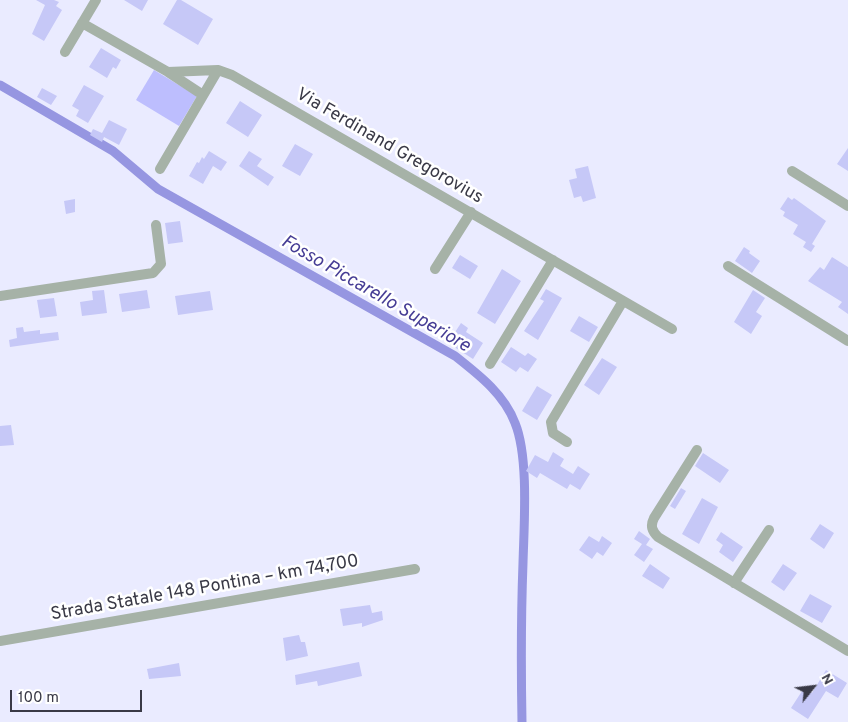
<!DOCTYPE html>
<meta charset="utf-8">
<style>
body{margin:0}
#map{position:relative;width:848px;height:722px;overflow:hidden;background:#eaebff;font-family:Overpass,sans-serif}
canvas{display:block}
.north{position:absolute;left:788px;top:662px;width:50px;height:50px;-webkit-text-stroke:4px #fff;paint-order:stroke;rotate:61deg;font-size:14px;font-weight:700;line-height:20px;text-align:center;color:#393946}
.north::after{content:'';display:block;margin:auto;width:18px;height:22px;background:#393946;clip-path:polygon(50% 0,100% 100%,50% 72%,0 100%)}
.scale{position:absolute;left:10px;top:690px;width:132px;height:22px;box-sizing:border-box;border:2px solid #393946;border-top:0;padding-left:6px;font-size:15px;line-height:18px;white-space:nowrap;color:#393946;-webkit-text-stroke:4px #fff;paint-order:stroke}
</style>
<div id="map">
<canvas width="848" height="722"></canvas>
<div class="north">N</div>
<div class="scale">100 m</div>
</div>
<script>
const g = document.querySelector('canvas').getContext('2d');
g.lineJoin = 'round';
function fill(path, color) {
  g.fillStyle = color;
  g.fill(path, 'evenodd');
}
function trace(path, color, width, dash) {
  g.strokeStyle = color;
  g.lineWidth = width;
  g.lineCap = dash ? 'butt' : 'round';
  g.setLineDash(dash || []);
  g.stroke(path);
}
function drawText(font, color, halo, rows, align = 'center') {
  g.font = font + ' Overpass,sans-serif';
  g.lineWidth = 5;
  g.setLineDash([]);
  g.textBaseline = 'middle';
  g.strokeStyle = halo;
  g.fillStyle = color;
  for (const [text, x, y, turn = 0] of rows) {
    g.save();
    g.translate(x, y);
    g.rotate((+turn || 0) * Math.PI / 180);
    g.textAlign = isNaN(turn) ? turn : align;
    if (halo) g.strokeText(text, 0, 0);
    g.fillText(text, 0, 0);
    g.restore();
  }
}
fill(new Path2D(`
 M154 70 197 96 179 126 136 100Z`), '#bdbefe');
trace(new Path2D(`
 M0 85 113 151 158 189 455 356C479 375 504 394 515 423 529 457 524 525 523 563 521 616 521 669 522 722`), '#9696e1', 9);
fill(new Path2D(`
 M36 0H54L59 2 56 6 62 10 44 41 32 34 45 5Z
 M124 0H148L142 11Z
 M177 0H181L213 19 198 45 163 24Z
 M101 48 121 60 116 69 113 67 107 78 89 67Z
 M84 85 104 96 88 123 76 116 79 110 72 106Z
 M42 88 57 96 51 105 37 97Z
 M240 101 262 115 248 137 226 123Z
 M109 120 127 129 119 145 104 137 102 142 90 135 93 129 102 133Z
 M295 144 313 154 300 176 282 166Z
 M848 148V171L837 164Z
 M209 151 227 162 221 171 213 166 203 184 189 176 197 162 199 163 202 157 204 159Z
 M249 151 262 159 257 166 274 177 268 186 239 166Z
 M588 166 596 198 583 202 581 196 574 198 569 180 577 178 575 169Z
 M788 197 792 200 794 198 826 221 812 244 815 246 811 252 803 247 806 242 793 234 798 225 783 216 785 212 780 209Z
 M75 199V212L66 214 64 201Z
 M180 221 183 242 168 244 165 223Z
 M744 247 750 251 749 253 760 261 752 273 735 261Z
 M460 255 478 266 470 279 452 268Z
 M832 257 848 267V314L838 307 842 302 808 281 820 267 824 270Z
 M502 269 521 281 495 324 477 313Z
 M546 289 562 298 538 340 524 331 544 301 540 299Z
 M104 290 107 313 82 316 80 302 93 300 92 291Z
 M147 290 150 308 122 312 119 294Z
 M753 290 765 298 756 312 762 316 751 334 734 322Z
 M210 291 213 310 178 315 175 296Z
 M54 298 57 316 40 318 37 300Z
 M579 316 598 327 589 342 570 331Z
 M461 323 468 328 466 332 483 343 473 359 448 343Z
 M23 327 24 332 40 330V334L58 332 59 340 10 347 9 340 17 338 16 328Z
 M511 347 525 356 528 353 537 359 528 372 520 367 516 372 501 362Z
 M602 358 617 367 599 395 584 385Z
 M537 386 552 395 537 420 522 411Z
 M11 425 14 445 0 446V426Z
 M553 452 564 459 560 466 573 474 578 466 590 474 580 490 570 484 567 489 540 473 537 478 526 471 535 455 548 462Z
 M703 453 729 470 720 483 695 466Z
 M681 488 686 491 675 509 670 506Z
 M702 498 718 507 699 544 682 534Z
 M820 524 834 533 824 549 810 539Z
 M639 531 650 539 646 545 653 549 644 562 634 555 642 544 634 539Z
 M721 532 743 547 733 562 719 552 723 545 716 540Z
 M589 536 599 542 602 536 612 543 603 556 597 552 592 559 579 550Z
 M650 564 670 578 663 589 642 576Z
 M783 564 797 573 784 591 771 582Z
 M810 594 832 606 822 623 800 611Z
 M370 605 372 613 382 611 383 620 362 627V623L343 626 340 609Z
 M299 635 301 642H305L308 656 286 661 283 638Z
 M359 662 362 676 318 686 317 681 296 685 295 675Z
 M179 663 181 676 149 679 147 669Z
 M826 670 847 683 838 698 826 691 808 719 791 708 804 688 812 693Z`), '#c6c8f7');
trace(new Path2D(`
 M82 23 168 72 218 70 232 75 672 329
 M65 52 96 0
 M168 72 203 95
 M160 169 218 70
 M792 171 848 206
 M728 266 848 341
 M435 269 471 212
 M0 296 153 273 161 264 156 225
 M490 364 553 260
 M567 442 553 433 551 422 623 301
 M697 450 654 518C650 526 652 531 658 537L848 651
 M734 583 769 530
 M0 641 415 569`), '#a6b2a7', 10);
drawText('18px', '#393946', '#fff', [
 ["Via Ferdinand Gregorovius",389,147,30],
 ["Strada Statale 148 Pontina – km 74,700",205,589,-10]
]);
drawText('italic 19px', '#463d95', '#fff', [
 ["Fosso Piccarello Superiore",375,295,30]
]);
</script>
